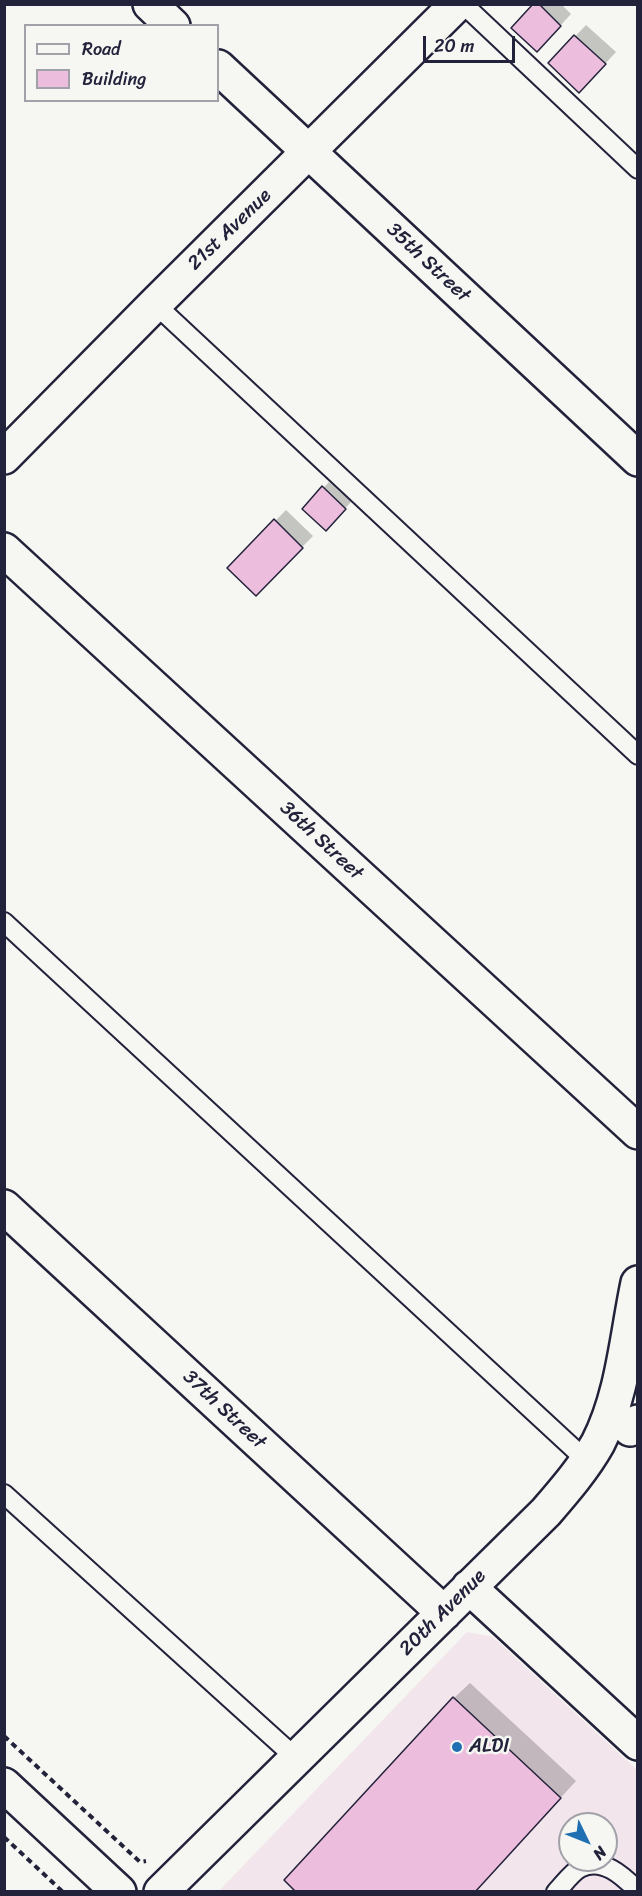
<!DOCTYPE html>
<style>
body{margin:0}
#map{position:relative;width:642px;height:1896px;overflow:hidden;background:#f6f6f2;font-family:Sriracha,sans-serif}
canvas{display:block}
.frame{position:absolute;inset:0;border:6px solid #22223b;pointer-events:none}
.legend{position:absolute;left:24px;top:24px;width:195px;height:78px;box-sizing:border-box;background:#f6f6f2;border:2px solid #a1a1a9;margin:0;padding:8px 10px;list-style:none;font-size:18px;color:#22223b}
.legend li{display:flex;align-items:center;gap:12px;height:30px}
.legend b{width:30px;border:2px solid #a1a1a9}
.north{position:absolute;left:558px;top:1812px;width:60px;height:60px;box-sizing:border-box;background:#f6f6f2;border:2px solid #a1a1a9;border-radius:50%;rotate:133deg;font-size:16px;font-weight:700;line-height:24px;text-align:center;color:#22223b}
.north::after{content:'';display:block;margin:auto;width:21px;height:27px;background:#1f6fb2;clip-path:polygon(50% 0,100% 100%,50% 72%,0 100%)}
.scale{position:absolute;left:423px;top:36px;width:92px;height:27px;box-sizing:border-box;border:3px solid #22223b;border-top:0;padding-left:8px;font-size:18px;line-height:21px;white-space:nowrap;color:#22223b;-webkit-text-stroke:4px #f6f6f2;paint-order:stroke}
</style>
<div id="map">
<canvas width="642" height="1896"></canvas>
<div class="frame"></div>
<ul class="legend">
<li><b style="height:8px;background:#f6f6f2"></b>Road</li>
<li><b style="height:16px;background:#edbdde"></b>Building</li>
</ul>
<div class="north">N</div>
<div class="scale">20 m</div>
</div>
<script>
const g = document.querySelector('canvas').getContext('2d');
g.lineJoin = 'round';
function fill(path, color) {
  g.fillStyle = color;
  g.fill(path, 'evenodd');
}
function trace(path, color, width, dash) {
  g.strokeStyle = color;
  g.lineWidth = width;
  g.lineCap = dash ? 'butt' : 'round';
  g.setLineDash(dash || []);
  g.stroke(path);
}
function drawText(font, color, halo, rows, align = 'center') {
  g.font = font + ' Sriracha,sans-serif';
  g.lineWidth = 5;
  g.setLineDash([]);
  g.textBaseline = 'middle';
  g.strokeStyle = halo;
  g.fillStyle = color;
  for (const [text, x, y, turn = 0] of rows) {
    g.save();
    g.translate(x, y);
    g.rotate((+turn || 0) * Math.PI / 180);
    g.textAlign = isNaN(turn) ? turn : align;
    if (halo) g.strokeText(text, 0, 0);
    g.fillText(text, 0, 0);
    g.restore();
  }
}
fill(new Path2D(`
 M467 1632 493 1637 637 1770V1891L218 1892ZM570 1824H606V1860H570Z`), '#f3e5ec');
fill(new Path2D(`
 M535 4H561L571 14 548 39Z
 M586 25 616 52 590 80 550 63Z
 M329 482 351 502 326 529 304 508Z
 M286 510 313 536 256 594 229 568Z
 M470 1683 576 1781 474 1892 454 1698Z`), '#0003');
const building = new Path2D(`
 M533 4H539L561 26 537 52 511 28Z
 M574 35 606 64 579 93 548 63Z
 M322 486 346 509 326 531 302 509Z
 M274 519 303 548 256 596 227 568Z
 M453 1697 561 1798 475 1892H296L284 1880Z`);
fill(building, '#edbdde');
trace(building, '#22223b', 1.5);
const service = new Path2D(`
 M463 4 638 169
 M155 304 638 755
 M4 922 587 1461
 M4 1494 297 1759
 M556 1892C563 1885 571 1873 580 1868 602 1856 623 1876 638 1891`);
const minor = new Path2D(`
 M150 4 173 26
 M218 67 638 459
 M4 457 155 304 457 4
 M4 550 638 1132
 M4 1207 444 1613
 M630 1429 638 1422
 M469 1587 638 1743
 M161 1892 546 1512C565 1490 584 1468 598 1443 623 1395 627 1335 638 1283`);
const tertiary = new Path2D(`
 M4 1785 119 1892`);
trace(service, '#22223b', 22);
trace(minor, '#22223b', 38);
trace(tertiary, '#22223b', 38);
trace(new Path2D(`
 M4 1736 140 1862 146 1861
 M4 1837 63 1892`), '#22223b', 4, [6, 4.5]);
trace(service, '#f6f6f2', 18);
trace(minor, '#f6f6f2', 33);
trace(tertiary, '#f6f6f2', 33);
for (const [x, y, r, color] of [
 [457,1747,6,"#1f6fb2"]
]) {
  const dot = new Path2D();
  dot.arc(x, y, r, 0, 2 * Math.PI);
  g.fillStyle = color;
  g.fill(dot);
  trace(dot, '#f6f6f2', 2);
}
drawText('20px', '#22223b', '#f6f6f2', [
 ["21st Avenue",230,230,-44],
 ["35th Street",428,263,43],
 ["36th Street",321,841,43],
 ["37th Street",224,1410,43],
 ["20th Avenue",443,1613,-45]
]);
drawText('20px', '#22223b', '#f6f6f2', [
 ["ALDI",469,1747]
], 'left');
</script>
